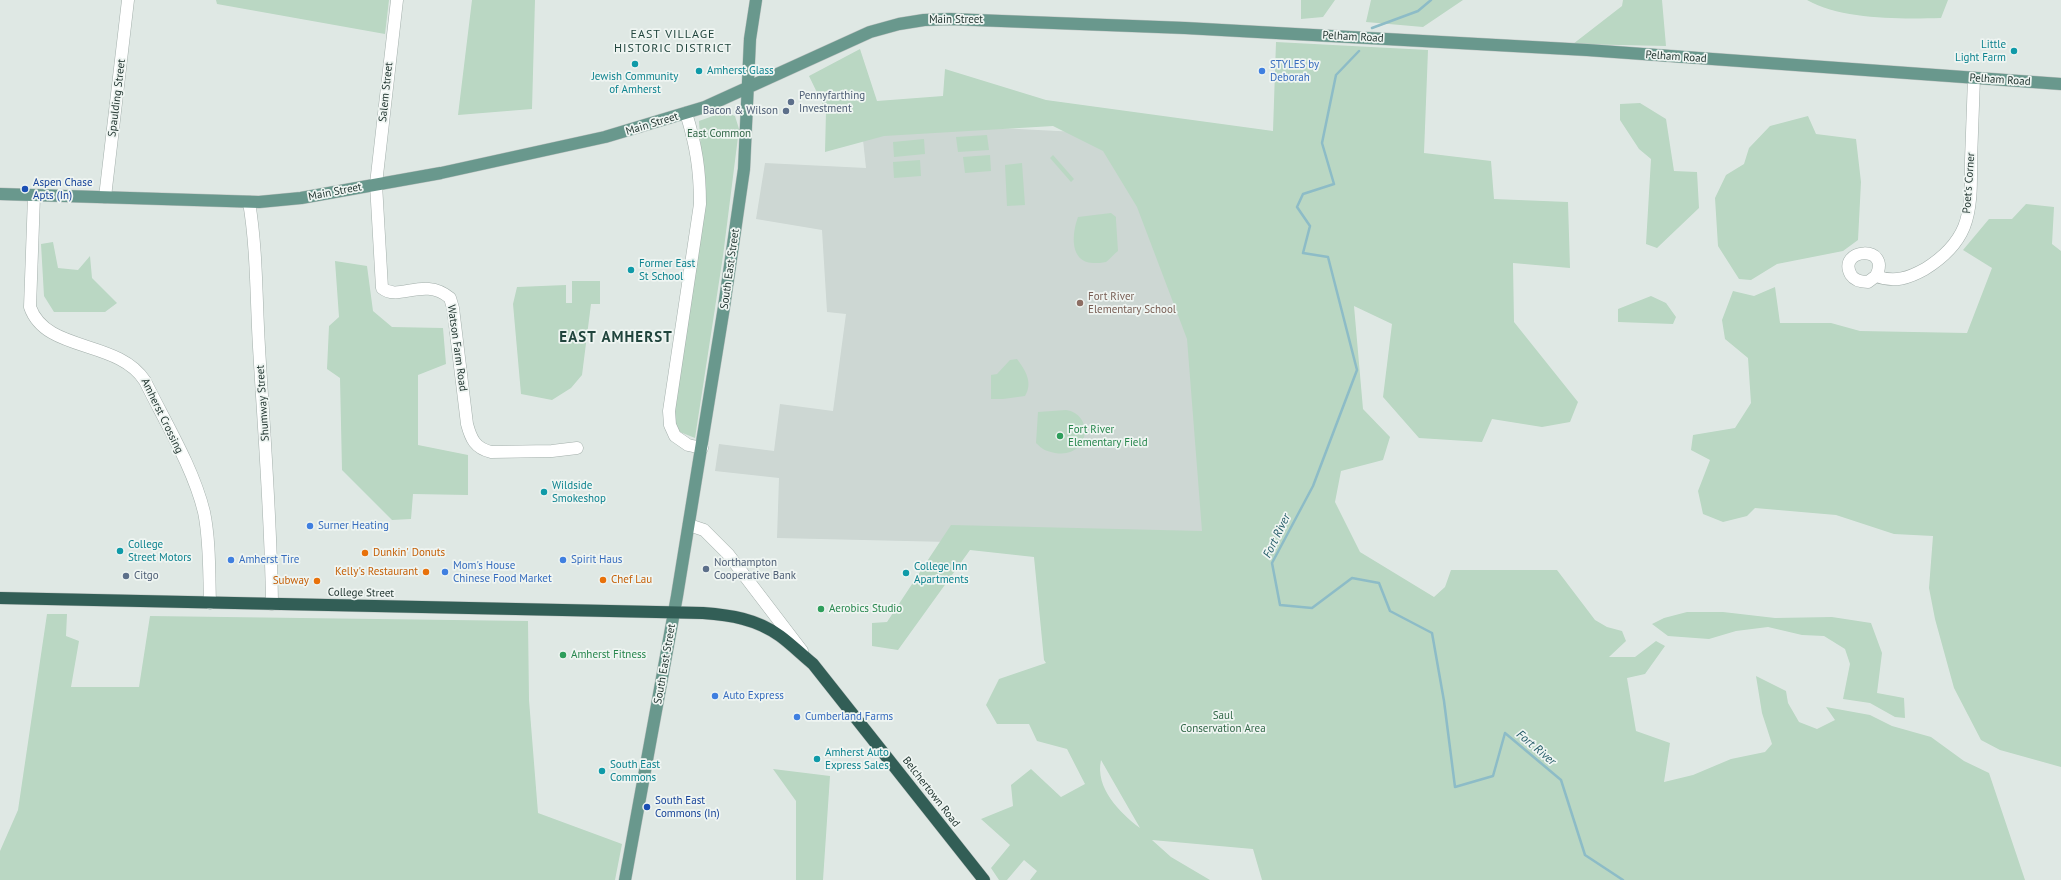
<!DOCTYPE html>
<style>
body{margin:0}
canvas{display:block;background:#dfe8e4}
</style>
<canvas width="2061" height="880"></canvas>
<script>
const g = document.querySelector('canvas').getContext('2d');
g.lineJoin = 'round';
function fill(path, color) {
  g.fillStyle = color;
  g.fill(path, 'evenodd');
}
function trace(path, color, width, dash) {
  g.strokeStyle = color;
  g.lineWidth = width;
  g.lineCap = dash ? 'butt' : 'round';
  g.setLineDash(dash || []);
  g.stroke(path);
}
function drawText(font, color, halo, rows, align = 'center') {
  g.font = font + ' "PT Sans",sans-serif';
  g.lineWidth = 3.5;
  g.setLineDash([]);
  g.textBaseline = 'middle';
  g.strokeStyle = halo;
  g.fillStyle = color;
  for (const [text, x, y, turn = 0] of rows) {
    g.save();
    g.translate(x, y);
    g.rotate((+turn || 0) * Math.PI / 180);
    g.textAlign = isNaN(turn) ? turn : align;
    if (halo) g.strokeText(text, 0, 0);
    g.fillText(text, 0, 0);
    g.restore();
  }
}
fill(new Path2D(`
 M861 121 1274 142 1289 535 949 542 777 538 779 478 715 471 719 444 774 451 780 404 833 411 846 314 827 312 822 230 756 219 765 163 866 168Z`), '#cdd7d3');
fill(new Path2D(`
 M216 0H389L385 34 217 4Z
 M472 0H535L532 109 458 115Z
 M1301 0H1335L1323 17 1301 19Z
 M1371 0H1463L1423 27 1366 22Z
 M1623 0H1662L1666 46 1573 44 1622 6Z
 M1807 0H1948L1941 18C1901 19 1842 20 1807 0Z
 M1276 42 1428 50 1424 153 1491 161 1494 199 1568 202 1570 268 1513 263 1514 322 1578 402 1570 422 1542 427 1492 419 1482 442 1419 438 1383 397 1392 324 1354 306 1363 409 1390 437 1383 460 1341 471 1335 502 1360 552 1434 597 1445 587 1451 570H1557L1595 620 1607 627 1622 631 1626 641 1609 657H1635L1656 641 1665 646 1645 674 1627 678 1636 731 1670 743 1664 782 1693 775 1731 759 1765 752 1772 744 1762 713 1756 676 1786 691 1788 703 1799 722 1817 729 1835 720 1826 707 1870 715 1892 726 1931 737 1964 761 1989 773 2025 880H1262L1253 849 1152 840 1171 857 1210 880H1030L1037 871 1024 860 1007 880H999L991 868 1010 845 981 819 1013 806 1011 785 1031 769 1061 797 1085 784 1067 749 1037 741 1029 724H997L986 705 999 679 1046 663 1044 660 1034 557 970 550 898 650 872 646V623L887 622 951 525 1202 531 1187 339 1137 207 1103 151 1053 126 884 136 825 152 826 111 809 76 860 49 877 101 943 96 945 69 1046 100 1273 131ZM1101 760 1140 828C1119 812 1095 788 1101 760Z
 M1640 103 1666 119 1674 171 1697 172 1699 208 1657 248 1646 244 1651 159 1639 149 1620 120V104Z
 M724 112 735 116 739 129 723 256 695 438 680 432 674 422 702 167 699 121Z
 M1808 116 1816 134 1856 139 1861 182 1858 240 1843 251 1777 264 1751 280 1739 279 1718 246 1715 198 1726 175 1744 164 1749 148 1770 126Z
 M987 135 989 150 958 152 956 137Z
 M924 139 925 154 894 157 893 142Z
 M990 155 991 171 965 173 963 157Z
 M1053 155 1074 179 1071 182 1050 158Z
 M920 160 921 176 894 178 893 162Z
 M1022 163 1025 205 1007 206 1005 165Z
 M2026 204 2054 207 2052 244 2061 251V767L2000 750 1981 740 1954 688 1935 619 1929 588 1933 536 1894 534 1836 515 1755 508 1747 516 1723 522 1703 514 1698 491 1710 460 1691 450 1693 435 1735 428 1751 403 1748 358 1725 339 1722 320 1733 291 1754 296 1775 287 1780 323H1831L1860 331 1967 333 1992 268 1963 250 1989 219H2012Z
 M1111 213 1116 217V220L1118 251C1114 254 1110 259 1106 262 1102 263 1097 263 1093 263 1069 262 1072 233 1078 217Z
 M53 242 58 268 78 270 90 256 92 278 117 303 105 312H54L44 296 41 244Z
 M335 261 367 266 373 311 392 327 443 328 446 364 418 375V445L468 455V495L413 494 411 519 392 520 342 470 340 378 327 369 329 326 339 317Z
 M572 281H600V304H591L582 375 571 388 552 400 521 394 513 304 517 287 566 285V303H572Z
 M1651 296 1666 303 1676 317 1673 324 1618 322V309Z
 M1017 359C1026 371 1033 383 1025 396L1003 399H991V375L997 374 1010 360Z
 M1066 410C1095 414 1090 459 1055 453 1046 451 1043 450 1036 443L1038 412Z
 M1687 612H1723L1775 618 1832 617 1871 623 1882 653 1877 693 1904 698 1905 718 1895 717 1870 703 1843 699 1850 664 1845 649 1824 636 1802 635 1768 627 1736 631 1709 639 1668 636 1652 624 1664 618Z
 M47 614H67L66 636 79 641 71 687H139L150 616 528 621 529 700 538 813 622 844 615 880H0V851L18 810Z
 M773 769 830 776 823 880H796V801Z`), '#bad7c3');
trace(new Path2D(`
 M1372 28 1418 11 1431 0
 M1359 51 1336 75 1322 143 1334 184 1303 194 1297 207 1310 226 1303 253 1328 257 1357 370 1313 486 1272 563 1280 605 1312 608 1352 578 1379 583 1390 611 1432 633 1444 701 1455 787 1493 776 1505 733 1561 780 1585 855 1623 880`), '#8dbcc7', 2.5);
const minor = new Path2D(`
 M397 0 376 184 382 288C399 302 424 276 450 298L453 308 467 424C471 439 475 448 491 452L552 451 577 448
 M686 113C696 145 700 170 700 204L669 411 670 425 675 436 688 445 702 448
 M34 196 30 307C46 353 118 339 145 381 165 422 193 467 204 512 210 541 209 573 210 603
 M105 197 128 0
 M249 202C257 250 256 298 259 347 264 433 271 518 272 604
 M1876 276 1868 282C1861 282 1855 281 1851 275 1836 248 1892 244 1876 276 1894 283 1909 278 1925 269 1941 259 1957 244 1964 227 1972 207 1971 181 1971 160 1972 133 1973 105 1974 78
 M689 525 704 530 728 554 802 651`);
const major = new Path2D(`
 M0 194 259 202 301 198 441 173 605 137 705 107 870 32 899 24 924 20 949 19 1185 28 1587 50 2061 84
 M625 880 677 596 724 307 744 169 750 39 756 0`);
const highway = new Path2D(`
 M0 598 703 613C730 615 757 619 780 636 791 644 802 655 813 664L984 880`);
trace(minor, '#a3afab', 13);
trace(major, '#bdc3c1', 13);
trace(highway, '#bdc3c1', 13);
trace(minor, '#fff', 12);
trace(major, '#69988d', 12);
trace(highway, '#325e56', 12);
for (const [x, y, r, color] of [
 [2014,51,4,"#0f9aa8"],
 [635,64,4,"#0f9aa8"],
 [699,71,4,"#0f9aa8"],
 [1262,71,4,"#3f7fe0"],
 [791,102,4,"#5c6f8a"],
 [786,111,4,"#5c6f8a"],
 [25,189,4,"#1a4fb4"],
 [631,270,4,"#0f9aa8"],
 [1080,303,4,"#8d6e63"],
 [1060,436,4,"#2e9e5b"],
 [544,492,4,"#0f9aa8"],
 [310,526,4,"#3f7fe0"],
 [120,551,4,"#0f9aa8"],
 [365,553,4,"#e8710a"],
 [231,560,4,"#3f7fe0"],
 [563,560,4,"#3f7fe0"],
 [706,569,4,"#5c6f8a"],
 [426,572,4,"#e8710a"],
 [445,572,4,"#3f7fe0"],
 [906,573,4,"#0f9aa8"],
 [126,576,4,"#5c6f8a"],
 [603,580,4,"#e8710a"],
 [317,581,4,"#e8710a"],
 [821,609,4,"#2e9e5b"],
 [563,655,4,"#2e9e5b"],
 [715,696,4,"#3f7fe0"],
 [797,717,4,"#3f7fe0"],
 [817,759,4,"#0f9aa8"],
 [602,771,4,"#0f9aa8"],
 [647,807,4,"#1a4fb4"]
]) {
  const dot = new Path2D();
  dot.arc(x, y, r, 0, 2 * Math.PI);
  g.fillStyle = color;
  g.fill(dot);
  trace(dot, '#eff5f2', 1.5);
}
drawText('11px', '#223631', '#eff5f2', [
 ["Main Street",956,20],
 ["Pelham Road",1353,37,3],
 ["Pelham Road",1676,57,4],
 ["Pelham Road",2000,80,4],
 ["Salem Street",386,92,-84],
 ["Spaulding Street",117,98,-83],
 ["Main Street",652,124,-17],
 ["Poet's Corner",1969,183,-86],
 ["Main Street",335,192,-11],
 ["South East Street",730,269,-82],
 ["Watson Farm Road",457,348,82],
 ["Shumway Street",263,403,-94],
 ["Amherst Crossing",162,416,64],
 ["College Street",361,593,1],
 ["South East Street",665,664,-80],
 ["Belchertown Road",931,792,52]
]);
drawText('11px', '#0d838f', '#eff5f2', [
 ["Little",2006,45,"right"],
 ["Light Farm",2006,58,"right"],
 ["Amherst Glass",707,71],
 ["Jewish Community",635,77,"center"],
 ["of Amherst",635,90,"center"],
 ["Former East",639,264],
 ["St School",639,277],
 ["Wildside",552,486],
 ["Smokeshop",552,499],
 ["College",128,545],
 ["Street Motors",128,558],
 ["College Inn",914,567],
 ["Apartments",914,580],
 ["Amherst Auto",825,753],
 ["Express Sales",825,766],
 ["South East",610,765],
 ["Commons",610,778]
], 'left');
drawText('11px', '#366cbe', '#eff5f2', [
 ["STYLES by",1270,65],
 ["Deborah",1270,78],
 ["Surner Heating",318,526],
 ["Amherst Tire",239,560],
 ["Spirit Haus",571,560],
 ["Mom's House",453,566],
 ["Chinese Food Market",453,579],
 ["Auto Express",723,696],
 ["Cumberland Farms",805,717]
], 'left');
drawText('11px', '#4e5e75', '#eff5f2', [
 ["Pennyfarthing",799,96],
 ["Investment",799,109],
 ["Bacon & Wilson",778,111,"right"],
 ["Northampton",714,563],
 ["Cooperative Bank",714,576],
 ["Citgo",134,576]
], 'left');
drawText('11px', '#326748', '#eff5f2', [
 ["East Common",719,134],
 ["Saul",1223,716],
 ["Conservation Area",1223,729]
]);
drawText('11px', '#164399', '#eff5f2', [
 ["Aspen Chase",33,183],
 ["Apts (In)",33,196],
 ["South East",655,801],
 ["Commons (In)",655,814]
], 'left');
drawText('11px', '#785e54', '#eff5f2', [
 ["Fort River",1088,297],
 ["Elementary School",1088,310]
], 'left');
drawText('11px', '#27864d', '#eff5f2', [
 ["Fort River",1068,430],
 ["Elementary Field",1068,443],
 ["Aerobics Studio",829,609],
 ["Amherst Fitness",571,655]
], 'left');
drawText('11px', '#c56008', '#eff5f2', [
 ["Dunkin' Donuts",373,553],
 ["Kelly's Restaurant",418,572,"right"],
 ["Chef Lau",611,580],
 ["Subway",309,581,"right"]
], 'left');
g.letterSpacing = '1px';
drawText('12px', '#21453d', '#eff5f2', [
 ["EAST VILLAGE",673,35],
 ["HISTORIC DISTRICT",673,49]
]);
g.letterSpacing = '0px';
drawText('italic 12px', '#255c69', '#eff5f2', [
 ["Fort River",1277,536,-64],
 ["Fort River",1536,748,40]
]);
g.letterSpacing = '1px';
drawText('bold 15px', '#21453d', '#eff5f2', [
 ["EAST AMHERST",616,338]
]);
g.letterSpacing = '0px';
</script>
